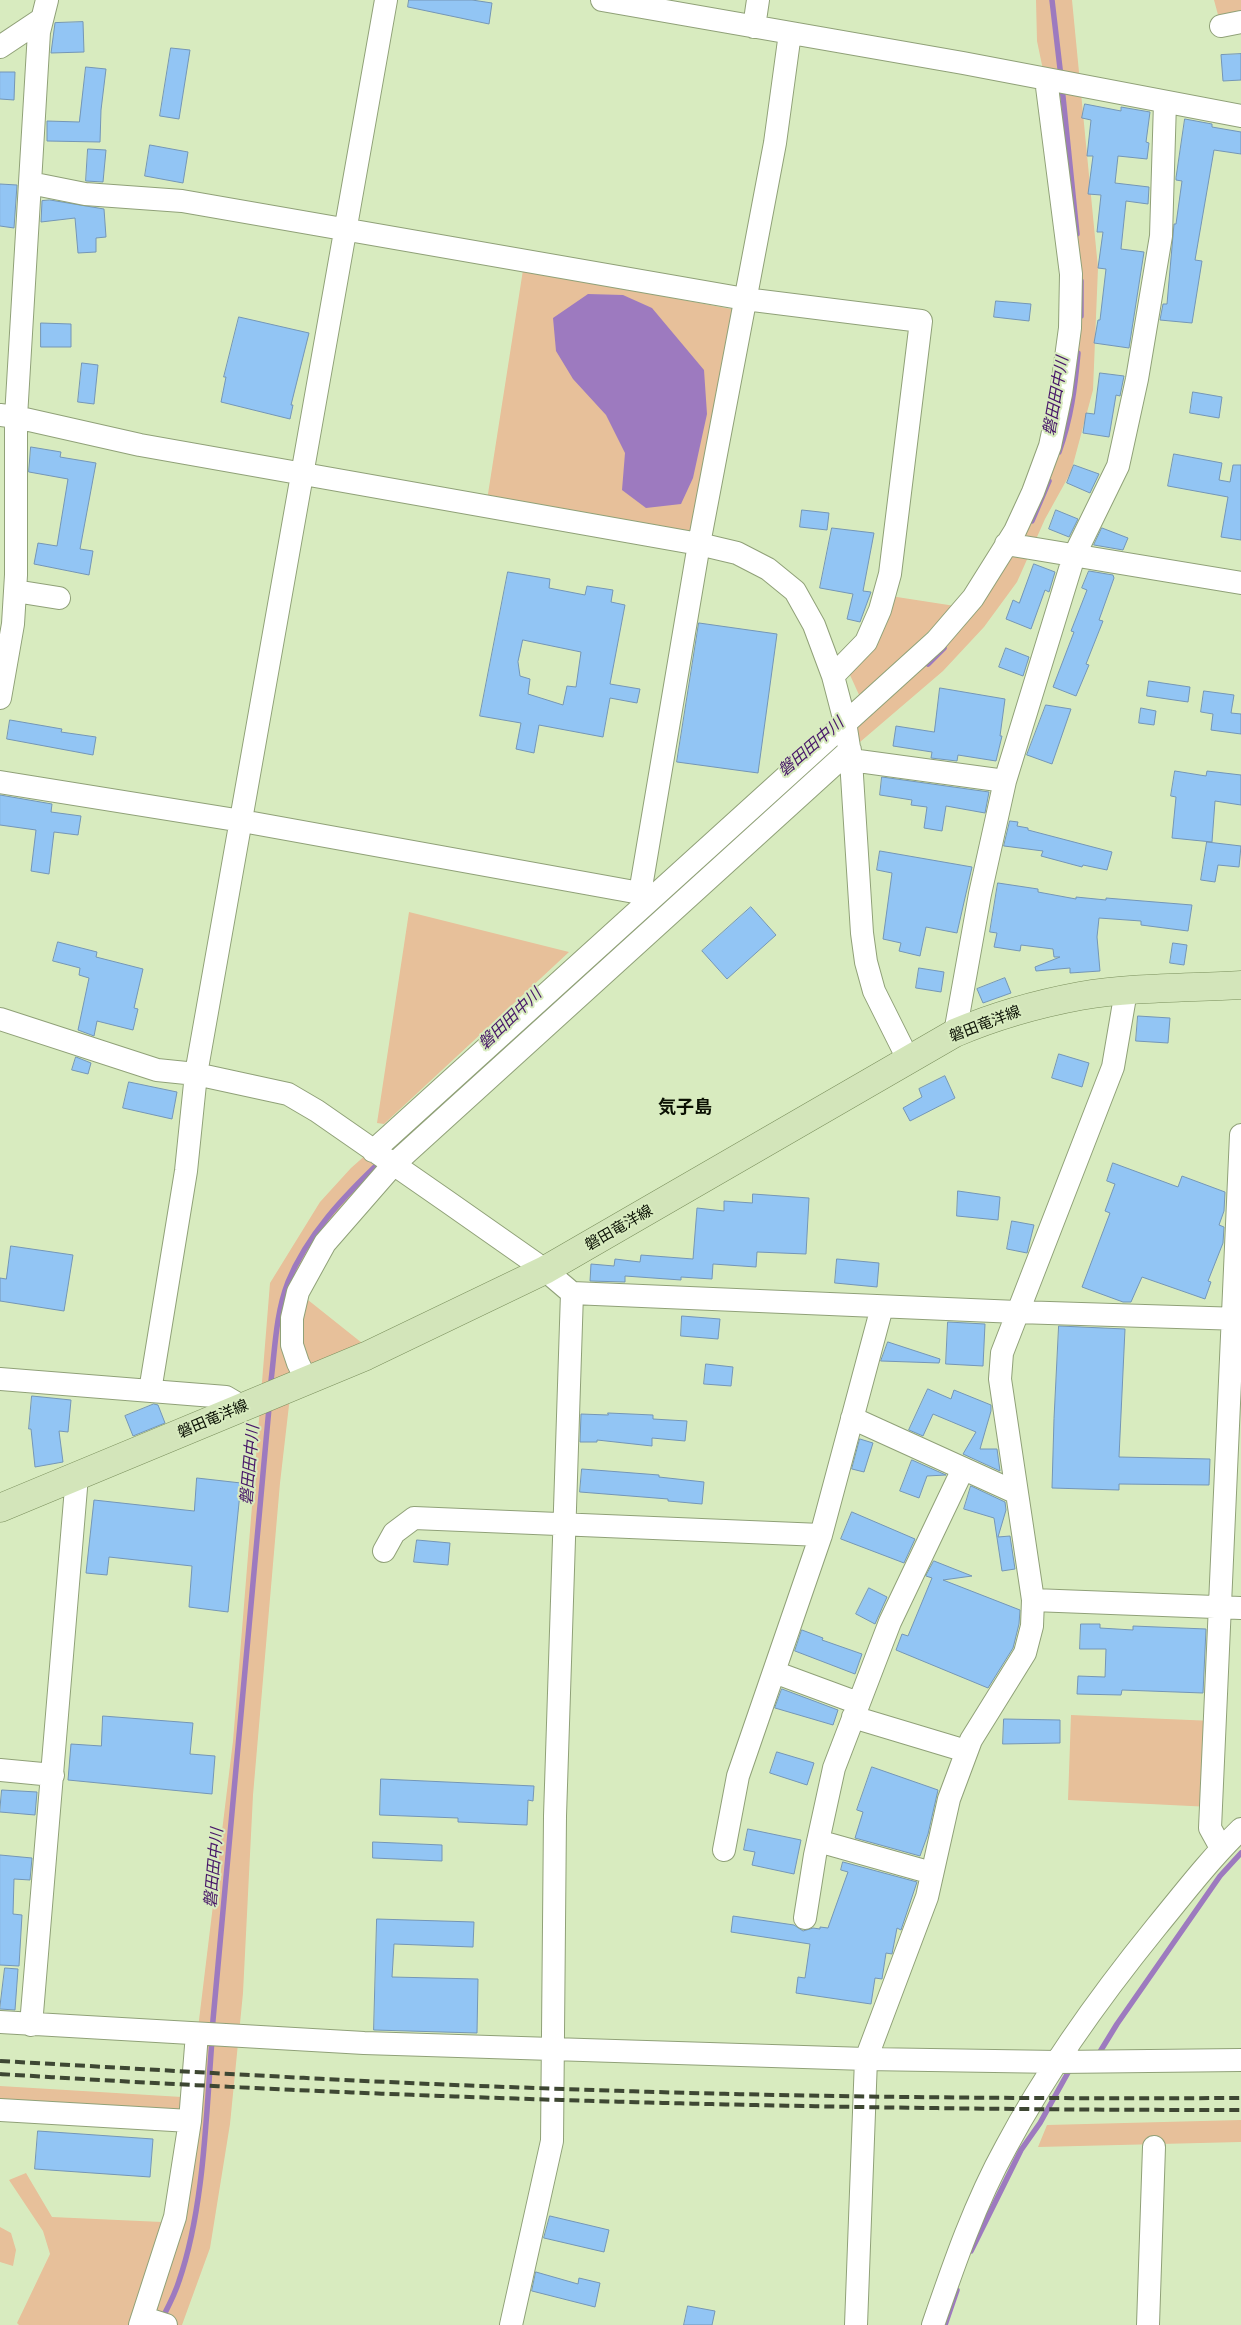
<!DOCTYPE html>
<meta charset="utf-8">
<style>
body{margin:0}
canvas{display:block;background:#d8ebbf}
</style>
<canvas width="1241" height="2325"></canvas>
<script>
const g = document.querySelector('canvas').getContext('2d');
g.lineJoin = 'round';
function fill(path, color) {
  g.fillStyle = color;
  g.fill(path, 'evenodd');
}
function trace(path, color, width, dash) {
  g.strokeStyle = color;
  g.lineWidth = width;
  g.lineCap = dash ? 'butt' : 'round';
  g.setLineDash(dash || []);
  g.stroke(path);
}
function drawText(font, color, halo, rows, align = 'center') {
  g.font = font + ' "Playfair Display","Noto Sans JP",serif';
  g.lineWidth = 4;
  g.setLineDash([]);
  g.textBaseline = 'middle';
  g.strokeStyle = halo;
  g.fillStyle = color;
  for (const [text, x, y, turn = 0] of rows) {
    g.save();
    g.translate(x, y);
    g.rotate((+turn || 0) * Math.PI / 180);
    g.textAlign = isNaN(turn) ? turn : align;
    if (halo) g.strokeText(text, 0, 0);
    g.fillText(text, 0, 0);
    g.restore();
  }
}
fill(new Path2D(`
 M1036 0H1072L1098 268 1093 390 1071 472 1045 519 1017 582 984 627 943 671 846 754 411 1140 298 1292 362 1343 291 1388 280 1483 253 1795 243 1993 230 2124 210 2248 182 2325H140L175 2217 233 1741 270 1283 320 1202 351 1168 470 1063 936 641 1022 516 1061 394 1070 311 1047 89 1037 41Z
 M1214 0H1241V22L1221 26Z
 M523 270 742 311 700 538 485 513Z
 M884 595 955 606 860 697 845 664Z
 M409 912 569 952 384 1124 377 1123Z
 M1071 1715 1214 1721 1211 1807 1068 1800Z
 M0 2086 182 2097 176 2120 0 2110Z
 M1241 2120V2142L1038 2147 1047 2125Z
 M26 2173 52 2217 162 2222 155 2241 146 2284 128 2325H19L17 2323 50 2254 43 2231 9 2180Z
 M0 2227 11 2233 16 2250 13 2266 0 2262Z`), '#e7c09a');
fill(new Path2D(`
 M588 294 623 295 652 308 704 370 707 414 693 478 681 504 646 508 622 490 625 453 606 415 573 379 556 351 553 318Z`), '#9d7abf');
trace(new Path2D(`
 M1052 0 1061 77
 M1062 87 1077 234
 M1081 316V281
 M1059 452C1071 419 1075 387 1078 353
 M1032 521 1049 481
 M928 664 944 648
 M388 1154 421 1123
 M271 1381C275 1348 276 1313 288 1282 307 1235 344 1196 381 1161
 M212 2031 269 1408
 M1098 2055 1117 2024 1220 1876 1241 1853
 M971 2251 1021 2150 1040 2123 1070 2069 1074 2068
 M162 2319C168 2307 175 2294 179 2281 204 2209 206 2116 212 2040
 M945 2325 957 2290`), '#9d7abf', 5.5);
const building = new Path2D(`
 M409 0H472L492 3 489 24 408 7Z
 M83 22 84 52 51 53 55 23Z
 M171 48 190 50 179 119 160 116Z
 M1241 54V80L1223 81 1221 55Z
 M86 67 106 69 101 110 100 142 47 141V121L79 122Z
 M0 72H15L14 100 0 99Z
 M1085 104 1121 111V107L1150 112 1146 142 1149 143 1147 159 1118 156 1115 183 1149 187 1148 204 1126 201 1121 249 1144 252 1129 348 1094 343 1098 320H1100L1106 269 1098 268 1103 232H1097L1101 195 1088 194 1093 156H1087L1091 120 1082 118Z
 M1185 119 1212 124V127L1241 132V154L1214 150 1195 260 1202 261 1192 323 1160 320 1163 304H1167L1174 224H1176L1182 181 1176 180V178Z
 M150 145 188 152 183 183 145 176Z
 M88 149 106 150 103 182 86 181Z
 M0 184 17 185 14 228 0 226Z
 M50 200 104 209 106 237 96 238V252L78 253 75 218 41 222 42 201Z
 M996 301 1031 304 1029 321 994 317Z
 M239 317 309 333 291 405H293L290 419 221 402 226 377H224Z
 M41 323 71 324V347H41Z
 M82 363 98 365 94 404 78 402Z
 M1100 373 1124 376 1120 396 1116 395 1109 437 1083 433 1086 413 1094 414Z
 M1193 392 1222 397 1219 418 1190 413Z
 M31 447 61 452 60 457 96 463 80 549 93 551 89 575 34 564 38 543 57 546 68 479 29 472Z
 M1174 454 1222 463 1219 480 1230 482 1233 465H1241V540L1221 537 1228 497 1168 486Z
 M1074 465 1099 474 1090 493 1067 483Z
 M802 510 829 513 827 530 800 527Z
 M1056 510 1078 519 1069 537 1049 529Z
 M832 528 874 533 863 591 871 592 860 622 847 619 853 594 820 588Z
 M1102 528 1128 538 1123 550 1094 545Z
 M1034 564 1055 572 1049 592 1045 590 1031 629 1006 619 1013 600 1019 603Z
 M1089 571 1113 575 1114 578 1099 620 1103 621 1086 664 1089 665 1076 696 1053 687 1074 632 1071 631 1087 590 1082 588Z
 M508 572 550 579 549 588 585 595 587 586 613 590 611 602 625 605 610 684 640 689 637 703 610 698 603 737 539 725 534 753 516 749 521 723 480 716ZM523 640 581 652 576 687 567 686 563 705 528 694 530 679 520 676 518 662Z
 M699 623 777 634 758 773 677 762Z
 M1006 648 1029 657 1023 676 999 667Z
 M1149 681 1190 687 1188 702 1147 696Z
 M940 688 1005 699 1000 736H1002L996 761 958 755 957 761 931 758 932 752 893 746 896 726 934 732Z
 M1204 691 1234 695 1231 713 1241 714V734L1211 730 1213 714 1201 712Z
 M1046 705 1071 709 1052 764 1027 755Z
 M1141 708 1156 711 1154 725 1139 723Z
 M10 720 62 729 61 732 96 737 93 755 7 739Z
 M1175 771 1206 776 1207 771 1241 775V805L1215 801 1212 842 1172 838 1176 797 1171 796Z
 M882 777 989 792 985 813 946 806 942 831 924 828 927 807 911 805 912 800 880 795Z
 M0 795 52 804 51 812 81 816 78 835 54 832 49 874 31 871 36 830 0 825Z
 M1010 821 1018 822 1017 826 1028 828V830L1112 852 1107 870 1083 865 1082 867 1041 856 1043 851 1004 846Z
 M1207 842 1241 846 1239 867 1218 865 1215 882 1201 880Z
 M880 851 972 867 957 933 926 927 920 956 899 951 901 943 883 939 892 873 877 870Z
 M998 883 1038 889V892L1076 899V897L1106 900V898L1192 905 1188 931 1141 925V921L1099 918 1097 937 1100 971 1070 973V968L1036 971 1035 967 1060 957H1054L1053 949 1021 945 1020 951 994 947 997 933 990 932Z
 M751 907 776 935 727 979 702 951Z
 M58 942 97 952 96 957 143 969 134 1008 138 1009 133 1030 97 1021 94 1036 78 1030 89 978 79 975 80 968 53 961Z
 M1173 943 1187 945 1184 965 1170 963Z
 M919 968 944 972 941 992 916 988Z
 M1005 978 1011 993 983 1003 977 989Z
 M1138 1016 1170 1018 1168 1043 1136 1041Z
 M1059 1054 1089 1063 1082 1087 1052 1078Z
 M76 1057 91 1063 88 1074 72 1070Z
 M945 1076 955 1098 910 1121 903 1108 922 1097 919 1089Z
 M129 1082 177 1092 172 1119 123 1108Z
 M1113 1163 1178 1187 1182 1176 1225 1192 1224 1211 1219 1225 1224 1227 1223 1243 1208 1281 1211 1282 1205 1299 1142 1277 1131 1302H1123L1082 1287 1110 1213 1105 1211 1115 1184 1107 1181Z
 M958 1191 1000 1197 998 1220 957 1216Z
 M753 1194 809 1198 806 1254 757 1252 756 1267 713 1264 712 1279 681 1277V1280L625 1276V1282L590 1281 591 1264 614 1266 615 1259 640 1262 641 1255 693 1259 697 1208 724 1211V1201L752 1203Z
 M1012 1221 1034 1225 1027 1253 1007 1249Z
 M11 1246 73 1255 64 1311 0 1301V1278L6 1279Z
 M837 1259 879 1263 877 1287 835 1283Z
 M682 1316 720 1319 718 1339 681 1336Z
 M948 1322 985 1324 983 1366 946 1364Z
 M1059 1326 1125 1329 1119 1457 1210 1459 1209 1485 1119 1484V1490L1052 1488 1054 1419Z
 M888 1342 940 1359 939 1363 881 1361Z
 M706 1364 733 1367 731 1386 704 1384Z
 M928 1389 951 1399 954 1390 991 1405V1411L980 1449H997L1000 1471 963 1454 976 1432 933 1414 923 1436 909 1430Z
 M32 1396 71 1400 68 1432 59 1431 63 1462 35 1467 31 1429H29Z
 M154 1404 158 1405 165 1423 133 1436 125 1416Z
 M608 1413 653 1415V1419L687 1421 685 1441 652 1438V1446L597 1440V1442H580L581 1414 608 1415Z
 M860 1439 873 1443 864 1472 852 1469Z
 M912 1460 946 1475 927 1476 919 1498 900 1491Z
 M582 1469 659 1475V1477L704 1482 702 1504 668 1501V1499L580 1492Z
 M197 1478 241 1483 228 1612 189 1607 192 1566 109 1557 107 1575 86 1573 94 1500 194 1511Z
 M971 1486 1005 1502 1006 1510 998 1537 1010 1536 1015 1569 1002 1571 994 1518 964 1509Z
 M852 1512 915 1539 904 1563 841 1539Z
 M417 1540 450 1543 448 1565 414 1562Z
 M934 1561 972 1576 943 1580 1020 1610 1019 1624 1013 1648 988 1688 896 1650 902 1634 908 1636 932 1578 926 1576Z
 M869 1588 887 1597 875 1624 856 1614Z
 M1081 1624H1100V1628L1133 1630V1626L1206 1629 1203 1693 1122 1690 1121 1695 1077 1694 1078 1676 1105 1677 1106 1649H1080Z
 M802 1630 823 1638 822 1640 862 1654 855 1674 795 1651Z
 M782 1689 838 1710 833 1725 775 1708Z
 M103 1716 193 1723 190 1754 215 1756 212 1794 68 1780 71 1744 101 1746Z
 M1004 1719 1060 1720V1743L1003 1744Z
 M777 1752 814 1763 807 1785 770 1773Z
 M872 1767 938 1790 928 1834 920 1856 855 1838 863 1812 857 1810Z
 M381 1779 534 1786 533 1801 528 1800 527 1825 458 1822V1818L380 1815Z
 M2 1790 37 1792 35 1815 0 1812Z
 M748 1829 801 1840 794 1874 752 1865 755 1852 744 1850Z
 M373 1842 442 1845V1861L373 1858Z
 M0 1855 32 1858 30 1880 14 1879 13 1914 22 1915 19 1966 0 1965Z
 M843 1862 917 1882 901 1930 897 1928 892 1954 886 1953 882 1979 875 1978 871 2004 796 1993 798 1977 805 1978 810 1944 731 1932 733 1916 794 1925 803 1931 813 1928 820 1929V1927L828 1928 848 1872 841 1870Z
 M377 1919 474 1922 473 1947 394 1944 392 1977 478 1979 477 2033 374 2030Z
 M5 1968 18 1969 15 2010 0 2009Z
 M38 2131 153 2139 150 2177 35 2169Z
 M550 2216 609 2230 604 2252 544 2238Z
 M536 2272 578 2284 579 2278 600 2283 595 2307 532 2291Z
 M688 2306 715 2311 712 2325H684Z`);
fill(building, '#92c5f4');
trace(building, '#7496b6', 1);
const minor = new Path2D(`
 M602 0 963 63 1241 116
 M1221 26 1241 22
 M754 27 758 0
 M0 47 42 19
 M30 183 85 194 182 201 745 299 921 321 890 574 880 610 866 642 833 676
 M0 415 16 417 140 445 699 544 737 553 768 569 795 591 814 625 833 676 845 722 851 760 862 933 866 962 874 991 909 1061
 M1006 544 1241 583
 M15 591 59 598
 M0 698 13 624 16 575V417L39 32 47 0
 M851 760 1005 781
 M0 782 242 821 640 893 646 903
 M640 893 699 544 775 143 790 33
 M0 1019 157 1070 196 1074 288 1094 317 1111 448 1202 545 1270 572 1293 555 1816 552 2141 511 2325
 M955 1033 980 894 1005 781 1074 556 1118 466 1137 379 1161 236 1165 102
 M373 1151 936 641 973 598 1015 531 1033 492 1050 446 1061 394 1070 328 1071 274 1046 79
 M572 1293 1017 1312 1241 1319
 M0 1379 226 1397 243 1407
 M307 1381 298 1363 292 1345V1318L298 1292 325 1243 393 1165 850 750
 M150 1391 186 1171 196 1074 386 0
 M852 1418 1017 1493
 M384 1551 394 1533 414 1518 821 1535
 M1033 1600 1241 1608
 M774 1672 858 1703
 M853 1717 966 1751
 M0 1770 53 1775
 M818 1841 932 1873
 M1221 1848 1210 1828 1241 1135
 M724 1850 738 1776 821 1535 882 1307
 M805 1918 815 1855 834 1768 890 1622 963 1469
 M0 2022 364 2043 866 2059 1058 2062 1241 2060
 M31 2025 77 1476
 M0 2110 190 2121
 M144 2318 166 2325
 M140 2325 175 2217 190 2121 197 2034
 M856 2325 866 2059 927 1897 949 1799 971 1740 1025 1653 1032 1626 1033 1600 1000 1379 1002 1353 1113 1067 1126 991
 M933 2325C954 2264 975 2203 1006 2147 1048 2068 1101 1995 1157 1926 1184 1893 1210 1859 1241 1829
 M1148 2325 1154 2147`);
const major = new Path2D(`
 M0 1508 366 1356 545 1270 955 1033C995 1016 1037 1004 1080 996 1133 987 1188 988 1241 985`);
trace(minor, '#90a178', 24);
trace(major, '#7a8f5c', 29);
trace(minor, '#fff', 22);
trace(major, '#d3e5ba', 28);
trace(new Path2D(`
 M0 2061C179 2071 357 2082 536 2088 771 2097 1006 2099 1241 2098
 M0 2074C413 2100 827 2110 1241 2110`), '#3e4733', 4, [10, 5]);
drawText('15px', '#0a1003', '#d8ebbf', [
 ["磐田竜洋線",985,1024,-21],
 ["磐田竜洋線",619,1228,-30],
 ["磐田竜洋線",213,1419,-23]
]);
drawText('italic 16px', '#461568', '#d8ebbf', [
 ["磐田田中川",1056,396,-80],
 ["磐田田中川",811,747,-41],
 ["磐田田中川",510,1019,-44],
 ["磐田田中川",250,1465,-85],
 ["磐田田中川",214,1868,-85]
]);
drawText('bold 18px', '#0a1003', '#d8ebbf', [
 ["気子島",685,1107]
]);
</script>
